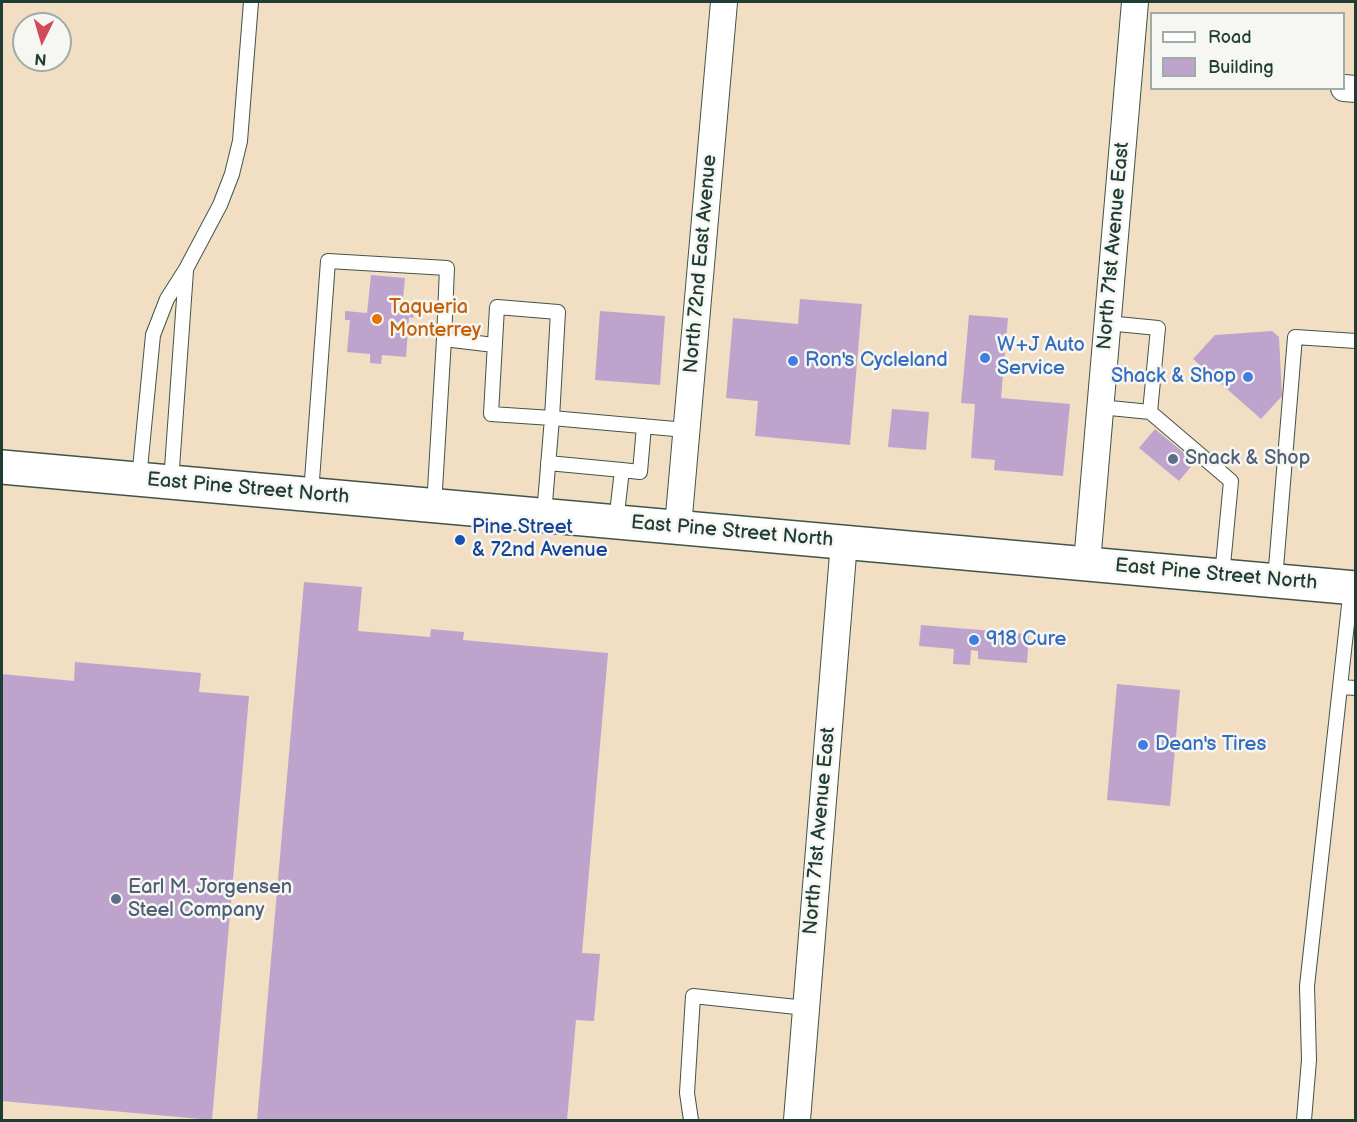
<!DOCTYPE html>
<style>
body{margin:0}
#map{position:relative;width:1357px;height:1122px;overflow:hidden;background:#f2dec3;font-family:"Balsamiq Sans",sans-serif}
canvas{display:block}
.frame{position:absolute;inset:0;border:3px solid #1f3d34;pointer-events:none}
.legend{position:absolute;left:1150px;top:12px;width:195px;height:78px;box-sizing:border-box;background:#f6f6f2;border:2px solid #a0aca6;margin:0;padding:8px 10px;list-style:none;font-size:18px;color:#1f3d34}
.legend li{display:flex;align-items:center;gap:12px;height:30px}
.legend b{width:30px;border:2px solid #a0aca6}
.north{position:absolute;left:12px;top:12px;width:60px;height:60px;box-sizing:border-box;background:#f6f6f2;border:2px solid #a0aca6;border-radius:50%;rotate:185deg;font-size:16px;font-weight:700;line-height:24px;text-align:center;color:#1f3d34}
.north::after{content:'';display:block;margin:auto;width:21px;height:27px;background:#d1495b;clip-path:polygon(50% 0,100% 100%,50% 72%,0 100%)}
</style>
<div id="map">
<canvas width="1357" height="1122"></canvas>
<div class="frame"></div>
<ul class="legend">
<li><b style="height:8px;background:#fff"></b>Road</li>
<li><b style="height:16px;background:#bea4cd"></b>Building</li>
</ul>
<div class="north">N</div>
</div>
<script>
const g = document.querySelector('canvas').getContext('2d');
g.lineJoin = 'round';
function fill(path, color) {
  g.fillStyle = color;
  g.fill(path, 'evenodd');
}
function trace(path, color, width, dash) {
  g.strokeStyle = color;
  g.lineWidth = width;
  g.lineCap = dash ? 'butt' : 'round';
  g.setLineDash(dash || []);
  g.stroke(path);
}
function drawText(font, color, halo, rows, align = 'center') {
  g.font = font + ' "Balsamiq Sans",sans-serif';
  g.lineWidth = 5;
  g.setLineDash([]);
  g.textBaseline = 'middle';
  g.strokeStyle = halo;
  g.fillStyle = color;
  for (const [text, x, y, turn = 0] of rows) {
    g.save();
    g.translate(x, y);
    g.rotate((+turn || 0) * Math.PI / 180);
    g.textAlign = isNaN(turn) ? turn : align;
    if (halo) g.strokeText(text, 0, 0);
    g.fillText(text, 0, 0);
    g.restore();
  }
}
fill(new Path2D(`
 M371 275 405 278 402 310 414 311 413 318 409 317 406 357 382 355 381 364 370 363V354L347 352 350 320H345V311L367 313Z
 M800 299 862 304 850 445 755 436 758 401 726 398 733 318 798 324Z
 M600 311 665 316 660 385 595 380Z
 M969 315 1008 318 1001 398 1070 404 1063 476 994 470 995 460 971 458 975 404 961 403Z
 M1272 331 1279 337 1282 396 1261 419 1193 359 1215 335Z
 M892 409 929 412 926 450 888 447Z
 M1155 429 1195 462 1179 481 1139 448Z
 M304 582 362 587 358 631 430 637 431 629 464 632 463 640 608 653 582 953 600 954 594 1021 576 1020 567 1120H257Z
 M921 625 1029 634 1027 663 978 659V651L971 650 970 665 953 664 954 649 919 646Z
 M75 662 201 673 199 692 249 696 212 1120 2 1101V674L74 681Z
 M1117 684 1180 690 1170 806 1107 800Z`), '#bea4cd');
const lane = new Path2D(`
 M497 307 558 312 552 418 491 414Z
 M1107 323 1158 328 1150 412
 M1100 407 1150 412 1231 481 1222 576
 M548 463 622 470 616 522
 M622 470 640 472 644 426
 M139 479 153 335 167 299 186 269 220 205 232 174 240 141 251 2
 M171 482 186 271
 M311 494 328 261 447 268 444 339
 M434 506 444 339 494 345
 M544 515 552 418 686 430
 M1275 580 1295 337 1356 341
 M1351 587 1340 687 1356 688
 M691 1120 687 1093 693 996 806 1008
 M1304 1120 1309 1060 1307 986 1340 687`);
const street = new Path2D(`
 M1344 88 1356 89
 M678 527 724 2
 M1087 563 1135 2
 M797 1120 844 542`);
const secondary = new Path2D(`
 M2 467 1356 588`);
trace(lane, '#3f5549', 16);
trace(street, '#3f5549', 28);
trace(secondary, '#3f5549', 36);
trace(lane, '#fff', 14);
trace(street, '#fff', 26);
trace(secondary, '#fff', 33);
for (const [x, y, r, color] of [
 [377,319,6,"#e8710a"],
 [985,358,6,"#3f7fe0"],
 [793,361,6,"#3f7fe0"],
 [1248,377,6,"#3f7fe0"],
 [1173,459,6,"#5c6f8a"],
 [460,540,6,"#1a4fb4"],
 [974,640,6,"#3f7fe0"],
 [1143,745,6,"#3f7fe0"],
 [116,899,6,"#5c6f8a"]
]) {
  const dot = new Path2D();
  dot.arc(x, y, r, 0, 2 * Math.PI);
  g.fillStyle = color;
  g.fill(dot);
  trace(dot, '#f6f6f2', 2);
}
drawText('20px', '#1f3d34', '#f6f6f2', [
 ["North 71st Avenue East",1114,246,-85],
 ["North 72nd East Avenue",701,264,-85],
 ["East Pine Street North",248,489,5],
 ["East Pine Street North",732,532,5],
 ["East Pine Street North",1216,575,5],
 ["North 71st Avenue East",820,831,-85]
]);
drawText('20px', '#c56008', '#f6f6f2', [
 ["Taqueria",389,308],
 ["Monterrey",389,331]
], 'left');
drawText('20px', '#366cbe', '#f6f6f2', [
 ["W+J Auto",997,346],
 ["Service",997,369],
 ["Ron's Cycleland",805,361],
 ["Shack & Shop",1236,377,"right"],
 ["918 Cure",986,640],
 ["Dean's Tires",1155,745]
], 'left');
drawText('20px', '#4e5e75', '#f6f6f2', [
 ["Snack & Shop",1185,459],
 ["Earl M. Jorgensen",128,888],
 ["Steel Company",128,911]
], 'left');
drawText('20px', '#164399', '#f6f6f2', [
 ["Pine Street",472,528],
 ["& 72nd Avenue",472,551]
], 'left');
</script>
